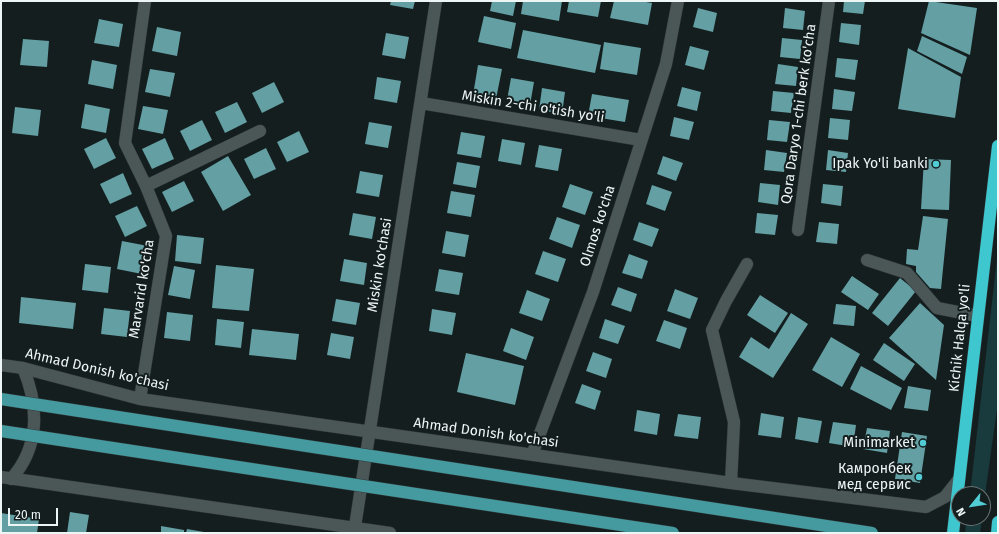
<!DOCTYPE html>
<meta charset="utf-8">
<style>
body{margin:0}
#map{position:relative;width:999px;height:534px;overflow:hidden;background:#141e1f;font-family:"Fira Sans",sans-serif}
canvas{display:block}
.frame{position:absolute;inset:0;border:2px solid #eef5f5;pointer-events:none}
.north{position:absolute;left:951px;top:486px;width:40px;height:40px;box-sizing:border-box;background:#141e1f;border:1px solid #6b7475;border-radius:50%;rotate:240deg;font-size:11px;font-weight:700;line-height:16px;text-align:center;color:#eef5f5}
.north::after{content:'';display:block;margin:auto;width:14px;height:18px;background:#51ccd4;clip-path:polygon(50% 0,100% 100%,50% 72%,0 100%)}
.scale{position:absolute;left:8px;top:508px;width:50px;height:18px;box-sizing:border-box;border:2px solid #eef5f5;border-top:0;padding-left:5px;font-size:12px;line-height:14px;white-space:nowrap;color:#eef5f5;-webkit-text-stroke:3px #141e1f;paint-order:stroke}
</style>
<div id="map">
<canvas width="999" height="534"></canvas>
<div class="frame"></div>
<div class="north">N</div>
<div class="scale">20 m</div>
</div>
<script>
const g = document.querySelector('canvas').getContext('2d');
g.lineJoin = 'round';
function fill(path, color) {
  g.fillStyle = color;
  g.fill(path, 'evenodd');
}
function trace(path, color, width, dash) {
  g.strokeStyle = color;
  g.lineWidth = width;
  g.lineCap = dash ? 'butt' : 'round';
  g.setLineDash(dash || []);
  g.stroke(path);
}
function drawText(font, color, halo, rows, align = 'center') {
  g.font = font + ' "Fira Sans",sans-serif';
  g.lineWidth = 4;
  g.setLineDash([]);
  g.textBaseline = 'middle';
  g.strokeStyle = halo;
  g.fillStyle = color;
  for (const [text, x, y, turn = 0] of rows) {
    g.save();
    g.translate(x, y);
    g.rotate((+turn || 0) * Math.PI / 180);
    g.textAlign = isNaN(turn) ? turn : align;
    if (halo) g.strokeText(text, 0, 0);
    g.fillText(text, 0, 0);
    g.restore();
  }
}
fill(new Path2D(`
 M998 250V402L983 509V494H970Z
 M967 518H982L980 533H965Z`), '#1a3b3d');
fill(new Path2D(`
 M391 1H415L413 9 390 5Z
 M492 1H516L513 16 490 11Z
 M523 1H562L559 21 521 14Z
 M569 1H601L598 17 567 12Z
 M614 1H640L652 3 648 25 610 18Z
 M844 1H865L863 14 843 12Z
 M929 1 977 8 970 55 921 33Z
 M698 8 717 13 713 32 693 27Z
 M785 8 805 11 803 30 783 28Z
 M484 16 516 23 511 49 478 42Z
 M99 19 123 24 119 47 94 43Z
 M841 23 861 25 859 45 839 42Z
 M157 27 181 32 177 56 152 51Z
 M523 30 601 45 595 73 517 58Z
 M386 33 409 37 405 59 382 55Z
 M922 36 967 57 962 74 917 51Z
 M782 38 802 40 800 59 780 57Z
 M23 39 49 41 47 67 20 65Z
 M604 42 641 48 637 75 600 69Z
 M690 46 709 51 704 70 685 65Z
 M908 48 961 77 955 118 898 109Z
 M837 58 858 60 855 80 835 77Z
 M92 60 117 65 113 89 88 84Z
 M778 64 798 67 796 86 775 84Z
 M478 65 502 69 496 99 473 95Z
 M150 69 175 73 170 97 145 92Z
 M377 77 401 81 397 103 374 99Z
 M511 78 534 82 530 105 507 100Z
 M274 82 284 102 262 113 252 93Z
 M682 87 701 92 697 111 677 106Z
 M542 88 565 92 562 114 539 110Z
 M834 89 855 92 852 111 832 109Z
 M773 91 794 93 791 113 771 111Z
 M592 94 629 100 625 122 588 116Z
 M237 102 247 122 225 133 215 112Z
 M85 104 110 109 106 133 81 128Z
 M143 106 168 110 163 134 138 129Z
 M15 107 41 110 38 136 12 133Z
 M674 117 694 122 689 140 670 136Z
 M830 118 850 120 848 140 828 138Z
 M202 120 212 140 190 151 180 131Z
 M769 120 790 122 787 142 767 140Z
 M369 122 392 126 388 148 365 144Z
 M299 131 309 152 287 162 277 142Z
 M461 132 485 136 481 158 457 154Z
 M106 138 116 158 94 169 84 149Z
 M165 138 174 159 152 169 142 149Z
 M502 139 525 143 521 165 498 161Z
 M539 145 562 149 558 171 535 167Z
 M266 148 276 169 254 179 244 159Z
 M766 150 787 153 784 172 764 170Z
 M828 150 848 153 846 172 826 170Z
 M228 156 251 195 223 211 201 172Z
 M663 156 683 163 676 181 657 174Z
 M924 159 951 160 949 210 921 209Z
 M457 162 480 166 476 188 453 184Z
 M360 171 383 175 379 197 356 193Z
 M123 173 132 194 110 204 100 184Z
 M184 181 194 201 172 212 162 192Z
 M760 183 780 185 778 205 758 202Z
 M570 184 593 192 585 215 562 207Z
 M823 184 843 186 841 206 821 203Z
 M652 185 672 192 665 211 646 204Z
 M451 191 475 195 471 217 447 213Z
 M137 206 147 226 125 237 115 216Z
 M353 213 376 217 372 239 349 235Z
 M757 213 778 215 775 235 755 233Z
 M923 216 948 219 941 289 930 288 916 272V266L906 264 907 249 918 250Z
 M557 217 580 225 572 248 549 239Z
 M639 222 659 229 652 247 633 240Z
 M819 222 839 224 837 244 816 242Z
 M446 231 469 235 465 257 442 253Z
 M177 235 204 238 201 264 175 261Z
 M122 241 148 246 142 274 117 269Z
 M543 251 566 259 558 282 535 274Z
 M629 254 648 261 642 279 622 273Z
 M344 259 367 263 364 285 340 281Z
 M85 264 111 267 108 293 82 290Z
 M216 265 254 269 249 311 212 308Z
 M174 266 195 270 190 299 168 295Z
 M439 269 463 273 459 295 435 291Z
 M852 276 879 294 868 310 841 292Z
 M900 278 916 291 888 326 872 313Z
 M618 287 637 294 631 312 611 305Z
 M675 289 698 298 690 319 667 311Z
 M527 290 550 299 542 321 519 313Z
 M760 295 788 313 775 333 747 315Z
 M21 297 76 303 73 329 19 323Z
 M336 299 360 303 356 325 332 321Z
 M920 303 944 325 936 380 889 338Z
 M836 304 856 306 854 326 833 324Z
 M104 308 130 311 127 337 101 334Z
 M432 309 456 313 452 335 429 331Z
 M167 312 193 315 190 341 164 338Z
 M791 313 808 324 773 378 739 357 751 337 769 349Z
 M217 319 244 322 241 348 215 345Z
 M605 319 625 326 618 344 599 338Z
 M664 320 687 328 680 349 656 341Z
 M511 328 534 337 526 360 503 351Z
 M252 329 299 334 296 360 249 355Z
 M331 333 354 337 350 359 327 355Z
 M831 337 860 354 842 387 812 370Z
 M884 343 915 364 904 381 873 360Z
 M593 352 612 359 606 378 586 371Z
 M466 353 524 366 515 405 457 392Z
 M861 366 902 388 891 410 850 389Z
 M582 384 601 391 595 410 575 403Z
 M908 386 931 390 928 411 904 408Z
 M637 410 660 414 657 435 634 431Z
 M761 413 784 417 781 438 758 435Z
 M678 414 701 417 698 439 674 436Z
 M798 417 822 421 818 443 795 439Z
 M833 422 856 425 853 447 829 443Z
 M867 428 890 431 887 453 863 449Z
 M902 432 927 436 920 483 895 479Z
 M70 512 89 515 86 533H67Z
 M1 513 39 519 37 533H1Z
 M161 526 184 530V533H161Z
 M187 529 204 532V533H186Z`), '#639fa3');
const minor = new Path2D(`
 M421 103 641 140
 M146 186 260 131
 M798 230 829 1
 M867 260 907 273 937 308 978 316
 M1 365 23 368 140 399 731 483 926 507 945 497 959 479
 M140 399 166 236 146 186 125 143 145 1
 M532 455 593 292 666 64 678 1
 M1 477 390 533
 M11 479C40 447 39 406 23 368
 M731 483 734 422 712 330 726 301 747 264
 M354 533 436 1`);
const highway = new Path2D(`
 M953 533 998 146
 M997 533 998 522`);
trace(minor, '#313738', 13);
trace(highway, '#313738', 13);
trace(minor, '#4b5757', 12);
trace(highway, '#3fc7cf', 12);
const majorBridge = new Path2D(`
 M1 399 872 533
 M1 431 673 533`);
trace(majorBridge, '#313738', 13, []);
trace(majorBridge, '#449a9f', 12);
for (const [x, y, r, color] of [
 [936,164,4,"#51ccd4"],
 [923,443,4,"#51ccd4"],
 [919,477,4,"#51ccd4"]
]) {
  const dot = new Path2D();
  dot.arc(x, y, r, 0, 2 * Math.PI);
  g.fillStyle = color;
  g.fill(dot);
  trace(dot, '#141e1f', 1.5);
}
drawText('14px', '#eef5f5', '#141e1f', [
 ["Miskin 2-chi o'tish yo'li",533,107,9],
 ["Qora Daryo 1-chi berk ko'cha",799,114,-82],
 ["Olmos ko'cha",598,226,-72],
 ["Miskin ko'chasi",380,265,-81],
 ["Marvarid ko'cha",142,289,-81],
 ["Kichik Halqa yo'li",960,338,-84],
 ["Ahmad Donish ko'chasi",97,370,13],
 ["Ahmad Donish ko'chasi",486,433,8]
]);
drawText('14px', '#eef5f5', '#141e1f', [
 ["Ipak Yo'li banki",928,164],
 ["Minimarket",915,443],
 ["Камронбек",911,469],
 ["мед сервис",911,485]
], 'right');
</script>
